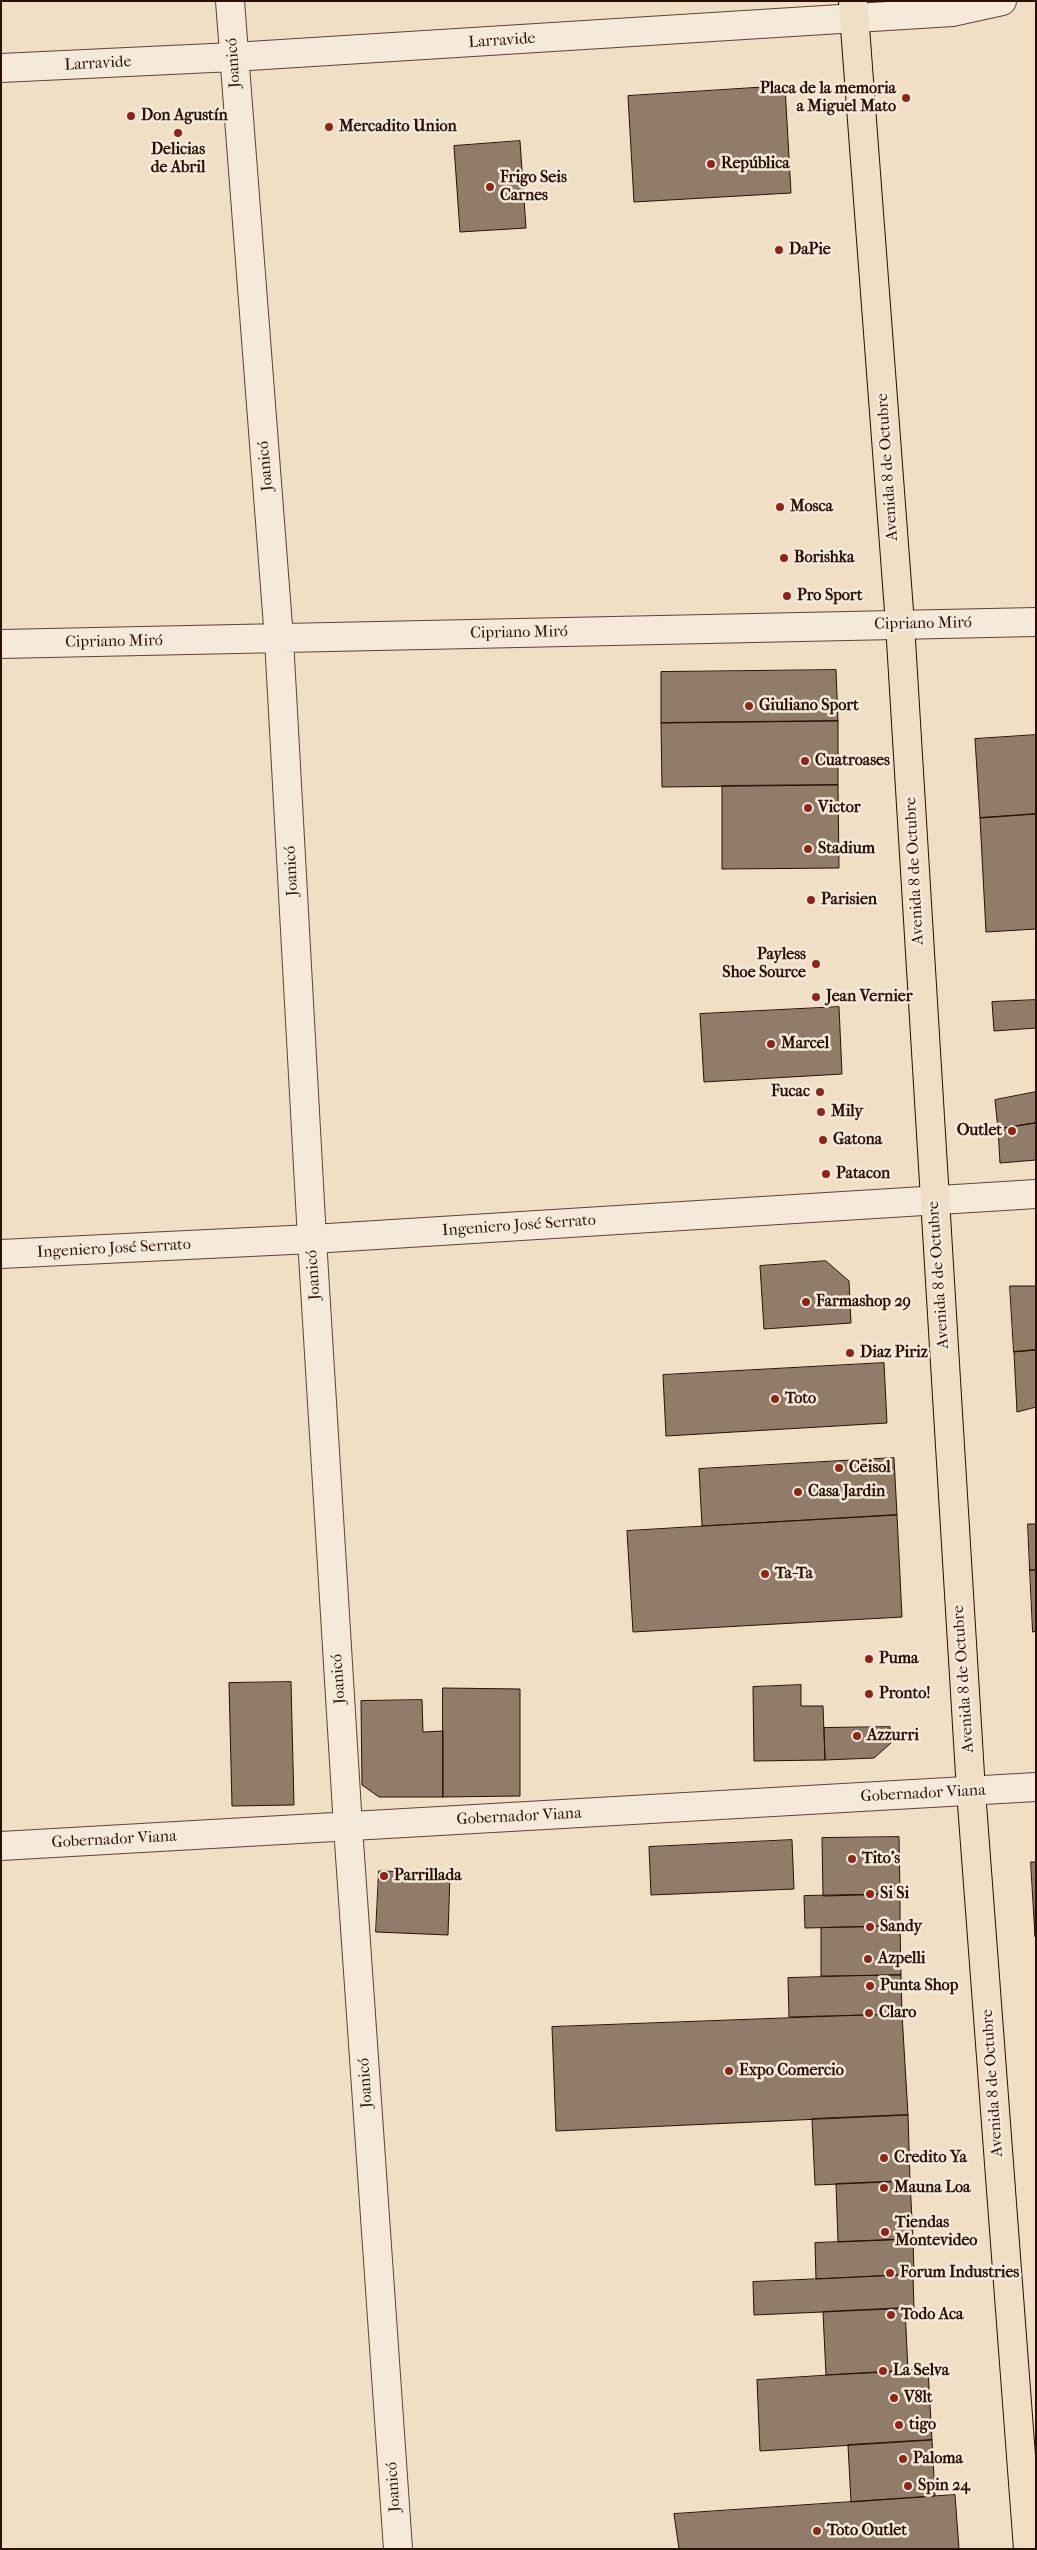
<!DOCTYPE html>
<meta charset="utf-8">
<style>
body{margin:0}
#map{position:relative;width:1037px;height:2550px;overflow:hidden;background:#f0dec5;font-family:"IM FELL French Canon",serif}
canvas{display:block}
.frame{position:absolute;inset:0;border:2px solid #2a1005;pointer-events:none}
</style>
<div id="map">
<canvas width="1037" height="2550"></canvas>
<div class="frame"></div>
</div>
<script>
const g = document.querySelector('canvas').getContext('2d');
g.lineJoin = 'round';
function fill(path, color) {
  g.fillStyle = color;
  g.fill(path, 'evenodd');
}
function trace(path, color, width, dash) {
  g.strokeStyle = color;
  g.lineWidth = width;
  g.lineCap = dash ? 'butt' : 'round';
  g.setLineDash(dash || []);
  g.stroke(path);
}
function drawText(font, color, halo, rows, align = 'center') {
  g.font = font + ' "IM FELL French Canon",serif';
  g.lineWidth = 5;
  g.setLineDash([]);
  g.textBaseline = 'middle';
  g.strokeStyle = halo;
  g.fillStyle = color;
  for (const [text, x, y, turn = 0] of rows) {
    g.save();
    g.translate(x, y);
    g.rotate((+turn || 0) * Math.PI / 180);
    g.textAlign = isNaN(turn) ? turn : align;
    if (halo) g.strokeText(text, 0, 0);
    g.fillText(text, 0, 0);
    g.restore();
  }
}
const building = new Path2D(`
 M785 86 791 193 634 202 628 96Z
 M520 141 526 228 460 232 454 146Z
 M836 670 838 721 661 723V672Z
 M838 721V785L662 787 661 723Z
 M1036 735V814L980 818 975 739Z
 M838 785 839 868 722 869V786Z
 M1036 814V929L986 932 980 818Z
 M1036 1000V1028L994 1031 992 1002Z
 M839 1007 842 1074 704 1082 700 1014Z
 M1036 1092V1123L998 1129 995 1100Z
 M1036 1123V1160L1000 1163 998 1129Z
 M826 1261 849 1281 851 1323 764 1329 760 1266Z
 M1010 1286H1036V1350L1014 1352Z
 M1036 1350V1407L1017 1412 1014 1352Z
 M884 1363 887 1423 666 1436 663 1375Z
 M894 1458 897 1515 702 1526 699 1469Z
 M897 1515 902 1617 633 1632 627 1531Z
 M1028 1524H1036V1570H1030Z
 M1030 1570H1036V1631L1033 1632Z
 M291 1682 294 1805 232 1806 229 1683Z
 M801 1685V1706H823L825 1760 754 1761 753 1687Z
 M443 1688 520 1689V1796L443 1797Z
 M422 1700 423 1732 443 1731V1797H379L362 1785 361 1701Z
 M890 1727 891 1743 874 1758 825 1760 824 1728Z
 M899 1837 900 1894 823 1896 822 1838Z
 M792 1840 794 1889 651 1895 649 1847Z
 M1031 1862H1036L1035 1936Z
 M379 1871 450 1873 448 1935 376 1932Z
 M900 1894V1926L805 1928 804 1896Z
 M900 1926 901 1975 821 1976V1928Z
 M901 1975 902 2014 789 2017 788 1978Z
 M902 2014 908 2115 556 2131 552 2027Z
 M908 2115 910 2181 815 2185 812 2119Z
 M910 2181 913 2239 838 2242 836 2184Z
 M913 2239 914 2274 816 2279 815 2243Z
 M913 2275 914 2308 754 2315 753 2282Z
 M905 2308 908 2371 826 2375 823 2312Z
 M928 2369 932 2440 760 2451 757 2380Z
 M932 2440 935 2496 851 2502 848 2445Z
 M955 2495 959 2549H679L674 2514Z`);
fill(building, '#917b69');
trace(building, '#2a1005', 1);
const minor = new Path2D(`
 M230 1 279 639 312 1239 348 1827 398 2549
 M1 68 233 57 952 12 1002 1
 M1 644 1036 622
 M1 1254 312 1239 1036 1194
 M1 1846 1036 1787`);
const major = new Path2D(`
 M853 1 900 624 971 1791 1028 2549`);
trace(minor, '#5c4435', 30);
trace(major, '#2a1005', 30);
trace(minor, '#f5ead9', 28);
trace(major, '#f0dec5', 28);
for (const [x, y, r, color] of [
 [906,98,5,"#8f2418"],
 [131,116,5,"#8f2418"],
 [329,127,5,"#8f2418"],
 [178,133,5,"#8f2418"],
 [711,164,5,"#8f2418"],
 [490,187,5,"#8f2418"],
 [779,250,5,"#8f2418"],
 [780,507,5,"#8f2418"],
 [784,558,5,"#8f2418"],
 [787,596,5,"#8f2418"],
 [749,706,5,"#8f2418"],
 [805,761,5,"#8f2418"],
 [808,808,5,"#8f2418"],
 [808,849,5,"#8f2418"],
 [811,900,5,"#8f2418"],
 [816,964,5,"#8f2418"],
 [816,997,5,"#8f2418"],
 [771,1044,5,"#8f2418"],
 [820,1092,5,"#8f2418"],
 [821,1112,5,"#8f2418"],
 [1012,1131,5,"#8f2418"],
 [823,1140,5,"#8f2418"],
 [826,1174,5,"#8f2418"],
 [806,1302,5,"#8f2418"],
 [850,1353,5,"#8f2418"],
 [775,1399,5,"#8f2418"],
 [839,1468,5,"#8f2418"],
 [798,1492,5,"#8f2418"],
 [765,1574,5,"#8f2418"],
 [869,1659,5,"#8f2418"],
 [869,1694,5,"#8f2418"],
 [857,1736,5,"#8f2418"],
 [852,1859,5,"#8f2418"],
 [384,1876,5,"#8f2418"],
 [870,1894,5,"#8f2418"],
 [870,1927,5,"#8f2418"],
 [868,1959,5,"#8f2418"],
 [870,1986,5,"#8f2418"],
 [869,2013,5,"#8f2418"],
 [729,2071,5,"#8f2418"],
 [884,2158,5,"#8f2418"],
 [884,2188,5,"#8f2418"],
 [885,2232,5,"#8f2418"],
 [890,2273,5,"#8f2418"],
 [891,2315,5,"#8f2418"],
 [883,2371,5,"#8f2418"],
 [894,2398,5,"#8f2418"],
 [899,2425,5,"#8f2418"],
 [903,2459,5,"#8f2418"],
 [908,2486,5,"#8f2418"],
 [817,2531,5,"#8f2418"]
]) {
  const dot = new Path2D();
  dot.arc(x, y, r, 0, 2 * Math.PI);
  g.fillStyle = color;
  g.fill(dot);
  trace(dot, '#f5ead9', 2);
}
drawText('16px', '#2a1005', '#f5ead9', [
 ["Larravide",502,41,-4],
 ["Joanicó",234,63,-94],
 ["Larravide",98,64,-3],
 ["Joanicó",266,466,-95],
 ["Avenida 8 de Octubre",888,467,-94],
 ["Cipriano Miró",923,624,-1],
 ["Cipriano Miró",519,633,-1],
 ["Cipriano Miró",114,642,-1],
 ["Joanicó",292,871,-93],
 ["Avenida 8 de Octubre",915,871,-93],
 ["Ingeniero José Serrato",519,1226,-4],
 ["Ingeniero José Serrato",114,1249,-3],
 ["Joanicó",314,1275,-94],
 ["Avenida 8 de Octubre",939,1275,-94],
 ["Joanicó",339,1679,-94],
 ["Avenida 8 de Octubre",964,1679,-94],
 ["Gobernador Viana",923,1794,-3],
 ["Gobernador Viana",519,1817,-3],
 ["Gobernador Viana",114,1840,-3],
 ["Joanicó",366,2083,-94],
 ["Avenida 8 de Octubre",993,2083,-94],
 ["Joanicó",394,2487,-94]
]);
drawText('bold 16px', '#2a1005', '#f5ead9', [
 ["Placa de la memoria",896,89,"right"],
 ["a Miguel Mato",896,107,"right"],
 ["Don Agustín",141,116],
 ["Mercadito Union",339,127],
 ["Delicias",178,150,"center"],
 ["de Abril",178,168,"center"],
 ["República",721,164],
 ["Frigo Seis",500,178],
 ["Carnes",500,196],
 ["DaPie",789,250],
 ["Mosca",790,507],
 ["Borishka",794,558],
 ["Pro Sport",797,596],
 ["Giuliano Sport",759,706],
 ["Cuatroases",815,761],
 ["Victor",818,808],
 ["Stadium",818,849],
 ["Parisien",821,900],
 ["Payless",806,955,"right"],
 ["Shoe Source",806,973,"right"],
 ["Jean Vernier",826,997],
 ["Marcel",781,1044],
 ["Fucac",810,1092,"right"],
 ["Mily",831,1112],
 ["Outlet",1002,1131,"right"],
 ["Gatona",833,1140],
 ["Patacon",836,1174],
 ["Farmashop 29",816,1302],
 ["Diaz Piriz",860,1353],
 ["Toto",785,1399],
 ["Ceisol",849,1468],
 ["Casa Jardin",808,1492],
 ["Ta-Ta",775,1574],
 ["Puma",879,1659],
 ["Pronto!",879,1694],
 ["Azzurri",867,1736],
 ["Tito's",862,1859],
 ["Parrillada",394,1876],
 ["Si Si",880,1894],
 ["Sandy",880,1927],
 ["Azpelli",878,1959],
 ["Punta Shop",880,1986],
 ["Claro",879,2013],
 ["Expo Comercio",739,2071],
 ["Credito Ya",894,2158],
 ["Mauna Loa",894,2188],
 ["Tiendas",895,2223],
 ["Montevideo",895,2241],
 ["Forum Industries",900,2273],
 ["Todo Aca",901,2315],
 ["La Selva",893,2371],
 ["V8lt",904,2398],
 ["tigo",909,2425],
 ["Paloma",913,2459],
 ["Spin 24",918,2486],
 ["Toto Outlet",827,2531]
], 'left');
</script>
